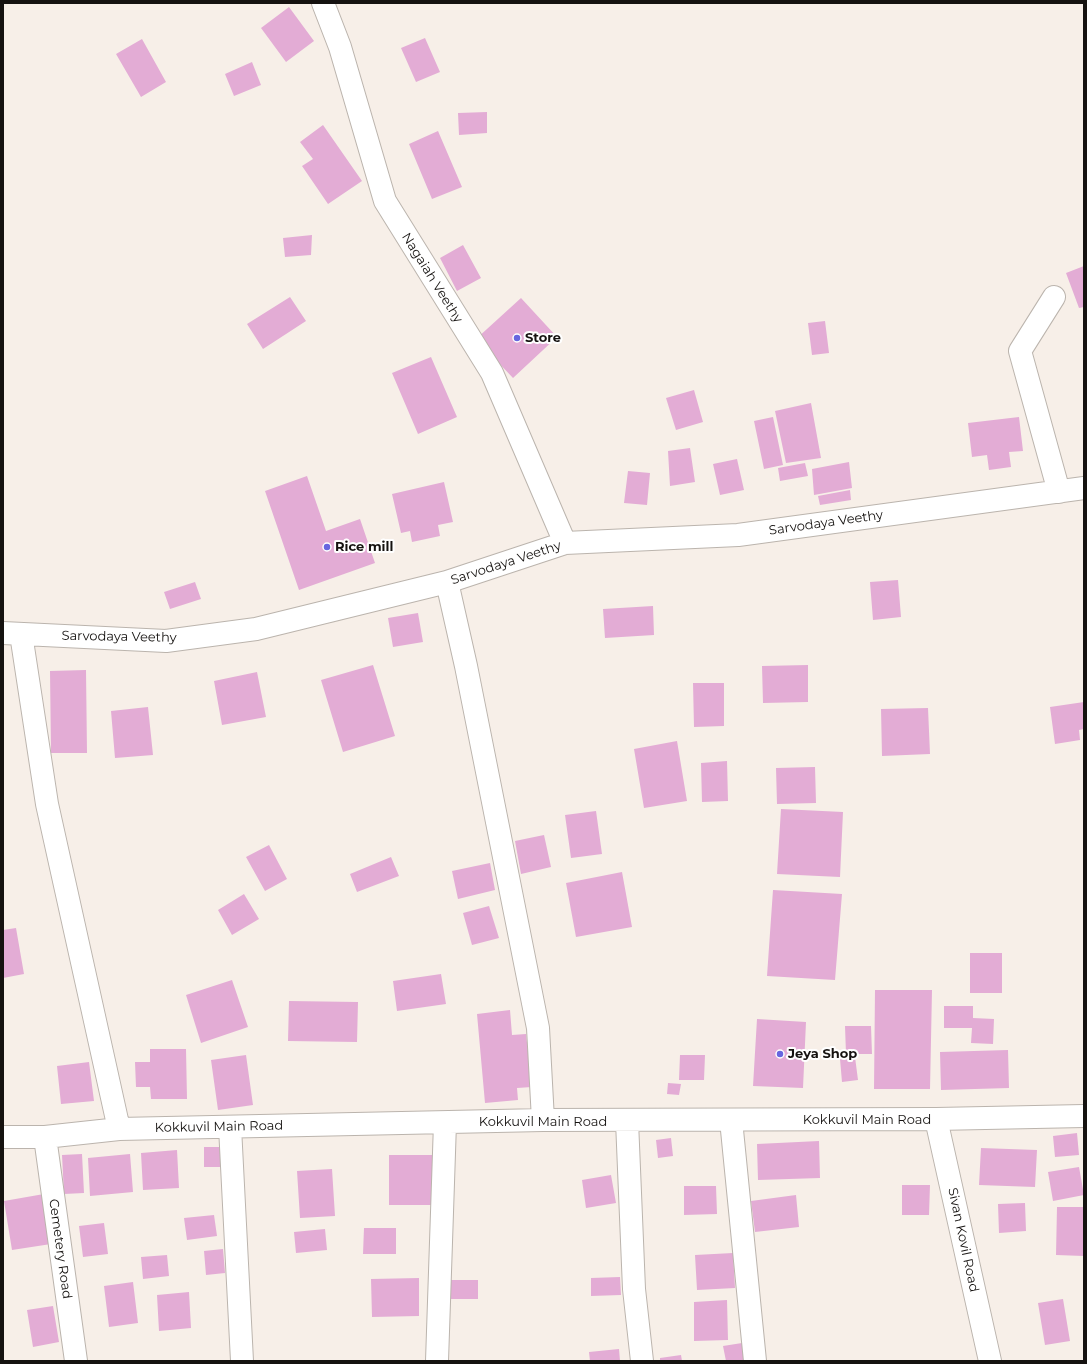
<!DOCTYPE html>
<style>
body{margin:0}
#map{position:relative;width:1087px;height:1364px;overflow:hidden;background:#f7efe8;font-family:Montserrat,sans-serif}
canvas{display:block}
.frame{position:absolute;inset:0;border:4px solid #151210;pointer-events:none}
</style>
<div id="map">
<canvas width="1087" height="1364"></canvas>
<div class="frame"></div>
</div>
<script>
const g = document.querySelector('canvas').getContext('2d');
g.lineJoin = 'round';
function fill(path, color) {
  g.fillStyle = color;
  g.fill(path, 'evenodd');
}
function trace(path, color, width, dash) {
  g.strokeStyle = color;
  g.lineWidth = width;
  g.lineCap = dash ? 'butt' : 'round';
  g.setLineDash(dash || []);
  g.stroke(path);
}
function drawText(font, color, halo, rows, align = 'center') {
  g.font = font + ' Montserrat,sans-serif';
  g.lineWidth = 4;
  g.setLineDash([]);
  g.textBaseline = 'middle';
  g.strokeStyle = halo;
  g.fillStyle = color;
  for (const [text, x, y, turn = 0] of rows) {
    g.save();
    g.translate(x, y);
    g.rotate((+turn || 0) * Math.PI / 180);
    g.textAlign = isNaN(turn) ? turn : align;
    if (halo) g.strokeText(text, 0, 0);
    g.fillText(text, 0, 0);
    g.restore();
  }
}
fill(new Path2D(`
 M289 7 314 41 286 62 261 28Z
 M425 38 440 72 416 82 401 48Z
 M142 39 166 82 141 97 116 54Z
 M252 62 261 85 234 96 225 74Z
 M487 112V133L459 135 458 113Z
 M323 125 362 181 328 204 302 166 313 159 300 142Z
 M438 131 462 187 432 199 409 144Z
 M312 235 311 255 285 257 283 238Z
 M463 245 481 278 457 291 440 258Z
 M1084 266V307L1079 308 1066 273Z
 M290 297 306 321 263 349 247 324Z
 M521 298 557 337 513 378 476 339Z
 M825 321 829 353 812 355 808 323Z
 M431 357 457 417 418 434 392 373Z
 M694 390 703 422 676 430 666 398Z
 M811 403 821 458 786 463 775 411Z
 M773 417 783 465 764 469 754 421Z
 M1019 417 1023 451 1009 452 1011 467 989 470 987 455 972 457 968 423Z
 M690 448 695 482 670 486 668 451Z
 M737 459 744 490 720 495 713 464Z
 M849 462 852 488 814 495 812 469Z
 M805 463 808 476 780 481 778 468Z
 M628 471 650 473 647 505 624 503Z
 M307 476 326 531 360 519 375 563 299 590 265 491Z
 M444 482 453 522 438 525 440 536 412 542 410 531 401 533 392 494Z
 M850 490 851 500 820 505 818 496Z
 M898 580 901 617 873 620 870 582Z
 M195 582 201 599 170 609 164 592Z
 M653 606 654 635 605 638 603 609Z
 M418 613 423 642 393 647 388 618Z
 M373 665 395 736 343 752 321 680Z
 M808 665V702L763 703 762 666Z
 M86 670 87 753H51L50 671Z
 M257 672 266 717 222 725 214 681Z
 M693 683H724V726L694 727Z
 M1084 702V729L1079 730 1080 740 1055 744 1050 707Z
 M148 707 153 755 115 758 111 711Z
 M928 708 930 754 882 756 881 709Z
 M677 741 687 801 644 808 634 749Z
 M727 761 728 801 702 802 701 763Z
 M815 767 816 803 777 804 776 768Z
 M781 809 843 812 840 877 777 874Z
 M596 811 602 854 571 858 565 815Z
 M544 835 551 867 521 874 515 841Z
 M269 845 287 879 265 891 246 857Z
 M391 857 399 876 357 892 350 874Z
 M490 863 495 890 458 899 452 871Z
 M622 872 632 927 576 937 566 883Z
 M773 890 842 894 835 980 767 976Z
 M244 894 259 919 232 935 218 910Z
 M489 906 499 938 472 945 463 913Z
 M16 928 24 974 3 978V930Z
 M970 953H1002V993H970Z
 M441 974 446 1004 397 1011 393 981Z
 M232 980 248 1027 201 1043 186 995Z
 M875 990H932L930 1089H874Z
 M289 1001 358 1002 357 1042 288 1041Z
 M944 1006H973V1018L994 1019 993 1044 971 1043 972 1028H944Z
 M510 1010 512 1035 526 1034 532 1087 517 1088 518 1100 485 1103 477 1014Z
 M757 1019 806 1022 803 1088 753 1086Z
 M845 1026H871L872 1054H846Z
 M150 1049H186L187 1099H151L150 1087H136L135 1062H150Z
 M1008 1050 1009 1088 941 1090 940 1052Z
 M246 1055 253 1105 218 1110 211 1060Z
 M680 1055H705L704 1080H679Z
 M855 1057 858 1080 842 1082 840 1059Z
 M89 1062 94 1101 61 1104 57 1066Z
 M668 1083 681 1084 679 1095 667 1094Z
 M1077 1133 1079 1155 1055 1157 1053 1136Z
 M671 1138 673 1156 658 1158 656 1140Z
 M819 1141 820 1178 758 1180 757 1144Z
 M204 1147H222V1167H204Z
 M981 1148 1037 1150 1035 1187 979 1185Z
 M177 1150 179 1188 143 1190 141 1153Z
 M82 1154 84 1193 64 1194 62 1155Z
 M130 1154 133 1192 90 1196 88 1158Z
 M389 1155H436V1205H389Z
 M1079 1167 1084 1195 1053 1201 1048 1172Z
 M332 1169 335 1216 300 1218 297 1171Z
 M611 1175 616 1203 586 1208 582 1180Z
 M902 1185H930L929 1215H902Z
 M684 1186H716L717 1214 684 1215Z
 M44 1194 51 1244 12 1250 4 1201Z
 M796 1195 799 1227 755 1232 751 1201Z
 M1025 1203 1026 1231 999 1233 998 1204Z
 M1057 1207H1084V1256L1056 1255Z
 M214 1215 217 1236 187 1240 184 1218Z
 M104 1223 108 1254 83 1257 79 1226Z
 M364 1228H396V1254H363Z
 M325 1229 327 1250 296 1253 294 1232Z
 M223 1249 225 1273 206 1275 204 1251Z
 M733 1253 735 1288 697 1290 695 1255Z
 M167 1255 169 1276 143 1279 141 1257Z
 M620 1277 621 1295 591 1296V1278Z
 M419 1278V1316L372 1317 371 1279Z
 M450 1280H478V1299H450Z
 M133 1282 138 1323 109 1327 104 1286Z
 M189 1292 191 1328 159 1331 157 1295Z
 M1063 1299 1070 1341 1045 1345 1038 1303Z
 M727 1300 728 1340 694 1341V1302Z
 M53 1306 59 1342 33 1347 27 1310Z
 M742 1343 745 1361H726L723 1346Z
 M619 1349 620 1361H590L589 1352Z
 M681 1355 682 1361H660V1358Z`), '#e3acd5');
const minor = new Path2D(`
 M323 3 340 47 385 201 492 373 565 543
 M1054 297 1020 351 1059 492
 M447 582 466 666 538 1028 543 1120
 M3 633 166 641 256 629 447 582 565 543 738 535 1084 488
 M21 634 47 804 119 1129
 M936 1119 990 1361
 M731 1120 755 1361
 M627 1121 634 1289 642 1361
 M230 1127 242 1361
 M3 1137H45L119 1129 543 1120 936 1119 1084 1116
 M45 1137 76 1361
 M437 1361 445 1123`);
trace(minor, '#bbb4ad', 24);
trace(minor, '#fff', 22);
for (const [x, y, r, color] of [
 [517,338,4,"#6766df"],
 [327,547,4,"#6766df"],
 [780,1054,4,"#6766df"]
]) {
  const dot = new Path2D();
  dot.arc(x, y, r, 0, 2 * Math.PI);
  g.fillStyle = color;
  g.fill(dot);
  trace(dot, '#fff', 1.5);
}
drawText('13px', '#151210', '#fff', [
 ["Nagaiah Veethy",432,278,58],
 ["Sarvodaya Veethy",826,523,-8],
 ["Sarvodaya Veethy",506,563,-18],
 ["Sarvodaya Veethy",119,637,1],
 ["Kokkuvil Main Road",867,1120],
 ["Kokkuvil Main Road",543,1122],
 ["Kokkuvil Main Road",219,1127,-1],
 ["Sivan Kovil Road",963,1240,78],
 ["Cemetery Road",60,1249,82]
]);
drawText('bold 13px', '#151210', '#fff', [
 ["Store",525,338],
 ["Rice mill",335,547],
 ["Jeya Shop",788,1054]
], 'left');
</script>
